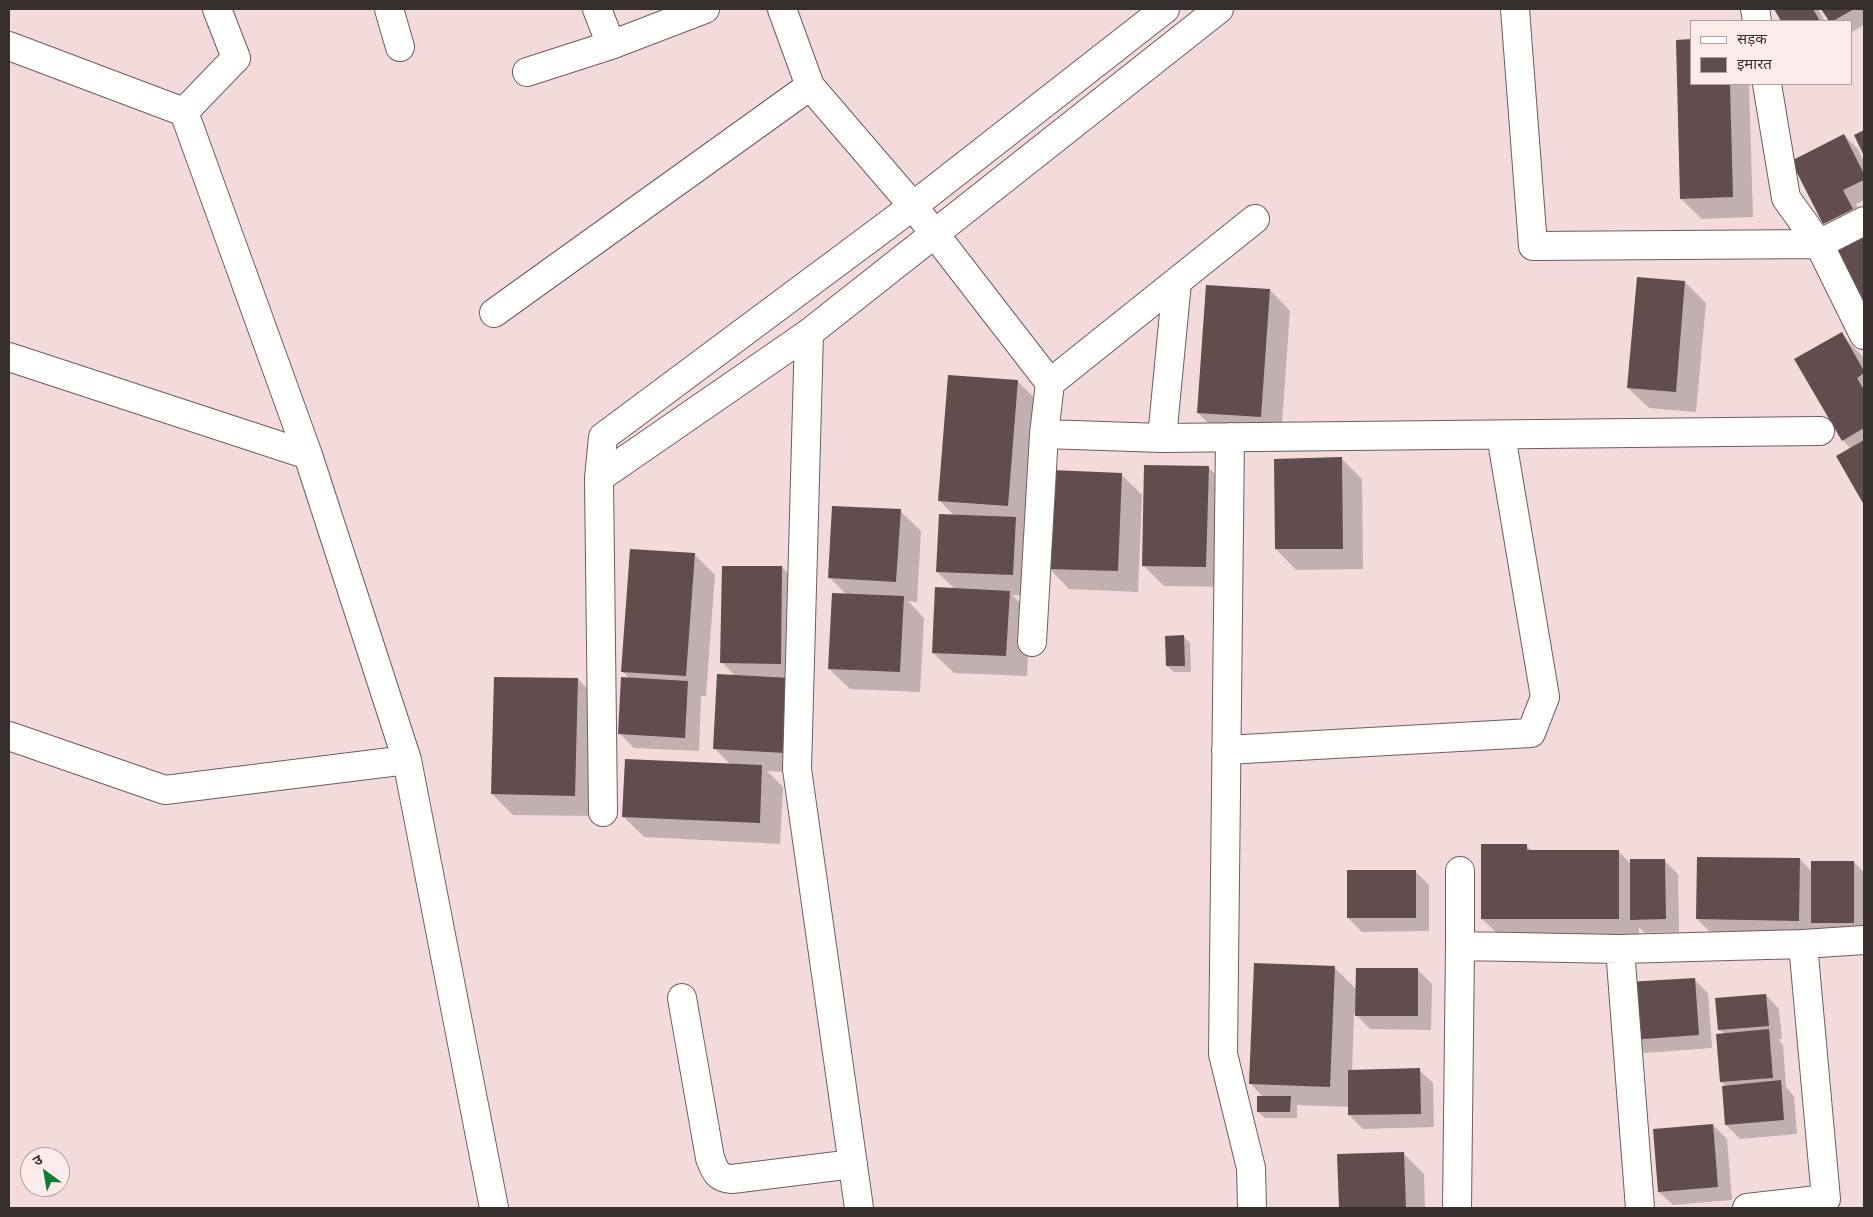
<!DOCTYPE html>
<meta charset="utf-8">
<style>
body{margin:0}
#map{position:relative;width:1873px;height:1217px;overflow:hidden;background:#f3dbdb;font-family:"Golos Text","Noto Sans Devanagari",sans-serif}
canvas{display:block}
.frame{position:absolute;inset:0;border:10px solid #372e2e;pointer-events:none}
.legend{position:absolute;left:1690px;top:20px;width:162px;height:65px;box-sizing:border-box;background:#fdeaea;border:1px solid #ae9f9f;margin:0;padding:6px 9px;list-style:none;font-size:15px;color:#372e2e}
.legend li{display:flex;align-items:center;gap:10px;height:25px}
.legend b{width:25px;border:1px solid #ae9f9f}
.north{position:absolute;left:20px;top:1147px;width:50px;height:50px;box-sizing:border-box;background:#fdeaea;border:1px solid #ae9f9f;border-radius:50%;rotate:328deg;font-size:14px;font-weight:700;line-height:20px;text-align:center;color:#372e2e}
.north::after{content:'';display:block;margin:auto;width:18px;height:22px;background:#0d7e34;clip-path:polygon(50% 0,100% 100%,50% 72%,0 100%)}
</style>
<div id="map">
<canvas width="1873" height="1217"></canvas>
<div class="frame"></div>
<ul class="legend">
<li><b style="height:6px;background:#fff"></b>सड़क</li>
<li><b style="height:14px;background:#614d4d"></b>इमारत</li>
</ul>
<div class="north">उ</div>
</div>
<script>
const g = document.querySelector('canvas').getContext('2d');
g.lineJoin = 'round';
function fill(path, color) {
  g.fillStyle = color;
  g.fill(path, 'evenodd');
}
function trace(path, color, width, dash) {
  g.strokeStyle = color;
  g.lineWidth = width;
  g.lineCap = dash ? 'butt' : 'round';
  g.setLineDash(dash || []);
  g.stroke(path);
}
fill(new Path2D(`
 M1775 9H1818L1825 21H1782Z
 M1823 9H1864V14L1863 13 1864 25 1852 32V21H1830Z
 M1692 84H1749L1753 217 1702 219 1681 199Z
 M1844 135 1858 149 1864 162V200L1856 204 1864 219 1838 237 1824 223Z
 M1864 235V298L1837 250Z
 M1685 282 1706 303 1696 412 1649 408 1628 388Z
 M1270 290 1290 311 1281 438 1219 434 1198 413Z
 M1841 334 1864 358V503L1838 457 1851 449 1843 440Z
 M1017 381 1038 401 1028 526H1023L1036 539 1033 596 1012 595 1030 612 1027 676 954 673 933 653 955 589 937 572 955 516 940 501Z
 M1342 459 1362 479 1363 569 1296 570 1276 549Z
 M1208 467 1229 488 1226 587 1164 586 1143 565Z
 M1121 474 1142 495 1138 592 1069 589 1049 568Z
 M900 511 921 531 917 602 908 601 924 618 920 692 850 689 829 669 847 595 829 577Z
 M694 554 715 575 706 696H701L699 751 634 748 620 734 630 679 622 671Z
 M782 567 802 588 805 773 767 771 783 787 780 844 644 837 623 816 730 764 714 748 736 677 722 662Z
 M1183 636 1190 643 1191 672H1174L1167 666Z
 M578 679 598 700 595 816 513 815 492 794Z
 M1526 845 1533 852H1619L1631 864 1664 860 1678 874 1679 932 1645 933 1639 927V939H1503L1482 919Z
 M1800 859 1812 872 1854 862 1864 873V937L1718 940 1697 919Z
 M1415 871 1429 885V931L1362 932 1348 918Z
 M1334 967 1357 990 1418 970 1432 984 1431 1030 1370 1029 1354 1013 1352 1071 1419 1070 1433 1083 1434 1127 1363 1129 1349 1115V1107L1297 1105V1118H1265L1258 1112 1263 1097 1250 1083Z
 M1694 979 1708 993 1712 1048 1645 1053 1631 1039Z
 M1766 995 1779 1009 1782 1039H1778L1783 1045 1786 1087 1794 1096 1797 1134 1740 1139 1726 1125V1086L1721 1082 1724 1034 1719 1029Z
 M1713 1125 1727 1139 1732 1200 1673 1205 1659 1192Z
 M1403 1153 1424 1174 1425 1208H1340L1338 1156Z`), '#0003');
fill(new Path2D(`
 M1774 9H1813L1820 21H1781Z
 M1821 9H1854L1833 21H1829Z
 M1692 39V84H1730L1733 197 1680 199 1676 40Z
 M1864 130V156L1854 135Z
 M1844 134 1864 174V180L1843 190 1853 209 1823 224 1791 161Z
 M1864 234V301L1835 250Z
 M1637 277 1685 281 1676 392 1627 388Z
 M1206 285 1270 289 1261 417 1197 413Z
 M1842 332 1864 371V373L1857 378 1864 390V428L1842 441 1794 359Z
 M948 375 1018 380 1008 506 938 501Z
 M1864 440V505L1836 456Z
 M1342 457 1343 549H1275L1274 459Z
 M1144 465 1209 466 1206 567 1142 566Z
 M1052 470 1122 473 1118 571 1047 569Z
 M832 506 901 509 896 582 828 578Z
 M939 514 1016 517 1013 575 936 572Z
 M630 549 695 553 686 676 621 672Z
 M722 566H782L781 664 720 663Z
 M935 587 1010 591 1006 656 932 653Z
 M832 593 904 596 900 672 828 669Z
 M1184 635 1185 666H1166L1165 636Z
 M717 674 790 678 785 753 713 749Z
 M494 677 578 678 575 796 491 794Z
 M621 677 688 681 685 738 618 734Z
 M625 759 762 765 760 823 622 817Z
 M1481 844H1527V850H1619V919H1481Z
 M1697 857 1800 858 1799 921 1696 919Z
 M1630 859H1665L1666 919 1630 920Z
 M1811 861H1854V923H1811Z
 M1347 870H1416V918H1347Z
 M1254 963 1335 966 1330 1087 1249 1084Z
 M1356 968H1418V1016H1355Z
 M1695 978 1699 1035 1630 1040 1627 982Z
 M1766 994 1769 1026 1718 1030 1715 998Z
 M1769 1029 1773 1078 1720 1082 1716 1034Z
 M1420 1068 1421 1114 1348 1115V1070Z
 M1781 1080 1784 1120 1725 1125 1722 1086Z
 M1257 1096H1291L1290 1112H1257Z
 M1713 1124 1718 1187 1658 1192 1653 1129Z
 M1404 1152 1406 1208H1339L1337 1154Z`), '#614d4d');
const minor = new Path2D(`
 M389 9 400 47
 M597 9 611 45
 M782 9 810 86 913 206 1050 383 1044 434 1032 642
 M1515 9 1533 246 1819 244 1864 221
 M1755 9 1757 21
 M9 46 184 112 308 455 407 760 494 1208
 M527 72 611 45 705 9
 M1767 84 1786 198 1819 244 1864 335
 M184 112 236 58 217 9
 M494 313 810 86
 M809 333 797 769 859 1208
 M9 357 308 455
 M1050 383 1255 219
 M1044 434 1162 438 1820 431
 M1230 437 1223 1054 1251 1168 1252 1208
 M1162 438 1177 282
 M599 478 809 333 1219 9
 M9 736 165 790 407 760
 M1226 750 1531 733 1545 697 1501 435
 M603 812 599 478 603 437 913 206 1165 9
 M1460 946V871
 M1620 949 1640 1208
 M682 998 710 1158C715 1171 717 1178 732 1179L853 1164
 M1457 1208 1460 946 1620 949 1803 944 1864 940
 M1747 1208 1826 1199 1803 944`);
trace(minor, '#705c5c', 30);
trace(minor, '#fff', 28);
</script>
